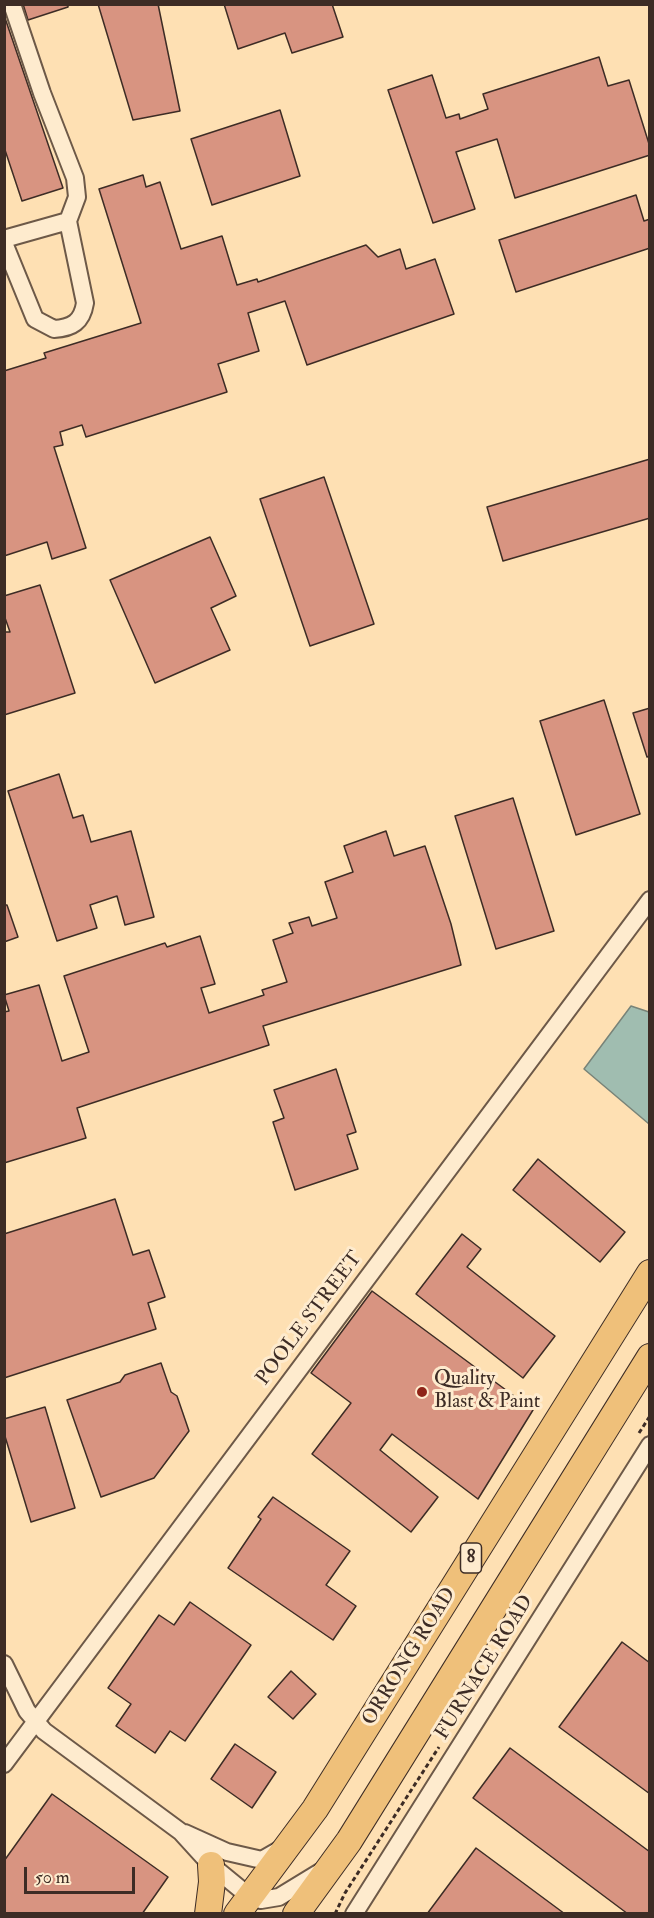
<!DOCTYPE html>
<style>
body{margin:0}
#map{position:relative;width:654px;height:1918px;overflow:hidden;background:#fee0b3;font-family:"IM FELL Double Pica",serif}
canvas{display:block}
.frame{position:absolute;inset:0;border:6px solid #3d2c25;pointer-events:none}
.scale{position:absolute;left:24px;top:1867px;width:111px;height:27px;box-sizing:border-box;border:3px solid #3d2c25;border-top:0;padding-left:8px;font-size:18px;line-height:21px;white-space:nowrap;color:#3d2c25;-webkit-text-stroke:4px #feebce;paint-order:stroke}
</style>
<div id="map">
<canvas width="654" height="1918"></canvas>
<div class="frame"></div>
<div class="scale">50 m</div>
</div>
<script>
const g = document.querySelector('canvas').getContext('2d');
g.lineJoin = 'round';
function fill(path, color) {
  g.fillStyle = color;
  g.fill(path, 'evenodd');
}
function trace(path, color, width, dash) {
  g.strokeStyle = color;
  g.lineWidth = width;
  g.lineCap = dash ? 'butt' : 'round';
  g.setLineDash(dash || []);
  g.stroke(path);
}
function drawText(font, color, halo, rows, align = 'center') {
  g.font = font + ' "IM FELL Double Pica",serif';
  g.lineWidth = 6;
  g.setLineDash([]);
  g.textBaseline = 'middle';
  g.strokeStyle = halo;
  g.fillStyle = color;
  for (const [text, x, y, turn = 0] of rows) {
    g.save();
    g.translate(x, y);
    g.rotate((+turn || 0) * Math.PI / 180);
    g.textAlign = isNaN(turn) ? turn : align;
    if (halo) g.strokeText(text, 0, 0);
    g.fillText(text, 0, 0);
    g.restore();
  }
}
const water = new Path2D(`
 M631 1006 649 1012V1124L584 1069Z`);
fill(water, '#a0bdb0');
trace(water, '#788378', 1.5);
const building = new Path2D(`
 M23 4H68V7L28 20Z
 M98 4H158L180 111 133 120Z
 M224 4H332L343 37 292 53 285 33 238 49Z
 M4 15 63 188 22 201 4 147Z
 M599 57 608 86 629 80 650 147V155L515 198 497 139 456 152 475 209 433 223 388 90 432 75 446 118 459 114 460 119 488 109 483 94Z
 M280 110 300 176 212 205 191 139Z
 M143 175 146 187 160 182 181 249 222 236 237 285 257 279 258 282 366 245 378 257 400 249 406 269 435 259 454 314 307 365 285 301 248 313 259 351 218 364 227 392 86 437 82 425 60 432 63 445 54 447 86 548 52 559 47 542 4 556V371L46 358 44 353 141 323 99 189Z
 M636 195 644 221 650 219V248L516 292 499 240Z
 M650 459V518L503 561 487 507Z
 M324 477 374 624 310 646 260 499Z
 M210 537 236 596 211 608 230 650 155 683 110 580Z
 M40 585 75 693 4 715V632H10L4 615V596Z
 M604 700 640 814 576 835 540 721Z
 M650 708V756L647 757 633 713Z
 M59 774 73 818 83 815 91 842 131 831 154 917 125 925 117 896 90 905 97 928 57 941 8 791Z
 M513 798 554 931 496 949 455 816Z
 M386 831 394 856 425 846 451 924 461 965 263 1026 269 1045 77 1108 86 1138 4 1163V1012L9 1011 4 995 39 985 62 1061 89 1052 64 976 165 943 167 947 200 936 215 984 201 988 209 1013 264 995 262 990 287 982 273 940 293 933 289 923 309 917 312 926 337 918 325 882 353 872 344 846Z
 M4 905H7L18 937 4 942Z
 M336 1069 356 1132 347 1135 358 1169 295 1190 273 1122 284 1118 274 1090Z
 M538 1159 625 1232 600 1262 513 1190Z
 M115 1199 133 1255 149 1250 165 1297 148 1303 156 1329 4 1378V1234Z
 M462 1234 481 1249 467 1267 555 1336 523 1378 416 1294Z
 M372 1291 533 1410 478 1499 392 1434 380 1450 438 1497 411 1532 312 1454 351 1403 311 1373Z
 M161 1363 171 1392 177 1396 189 1431 154 1478 101 1497 67 1400 120 1382 125 1375Z
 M45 1407 75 1508 31 1522 4 1433V1419Z
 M273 1497 350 1551 326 1585 356 1606 333 1640 228 1568 261 1519 258 1517Z
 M190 1602 251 1645 185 1741 170 1731 155 1753 116 1726 131 1704 108 1688 159 1615 174 1625Z
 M622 1642 650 1663V1794L559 1727Z
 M291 1671 316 1694 293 1719 268 1697Z
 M235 1744 276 1772 252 1808 211 1779Z
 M510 1748 650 1852V1914H628L473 1798Z
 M52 1794 168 1877 142 1914H4V1861Z
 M476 1848 565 1914H427Z`);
fill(building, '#d89481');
trace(building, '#3d2c25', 1.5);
const minor = new Path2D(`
 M4 239 68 221
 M4 243 35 319 54 329C72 328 82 322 85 303L68 221 77 197 75 178 42 93 12 4
 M4 1664 27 1711 44 1731 181 1832 211 1865 250 1897 261 1900 279 1897 320 1872
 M4 1764 650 900
 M185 1833 227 1852 262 1860 281 1849
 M354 1914 650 1445`);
const highway = new Path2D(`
 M208 1914 212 1882 211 1865
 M237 1914 315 1809 650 1273
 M296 1914 349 1841 650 1357`);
trace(minor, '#6d5948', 20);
trace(highway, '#3d2c25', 28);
trace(new Path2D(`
 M639 1433 650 1416
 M335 1914 345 1893 439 1747`), '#3d2c25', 3, [4.5, 3]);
trace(minor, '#feebce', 16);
trace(highway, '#efc07a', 26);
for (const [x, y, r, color] of [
 [422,1392,6,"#8f2418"]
]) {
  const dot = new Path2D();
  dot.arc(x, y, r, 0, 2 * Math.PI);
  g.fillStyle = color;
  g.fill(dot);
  trace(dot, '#feebce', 2);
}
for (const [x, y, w] of [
 [471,1558,21]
]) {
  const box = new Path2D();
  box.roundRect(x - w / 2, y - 15, w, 30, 4.5);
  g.fillStyle = '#feebce';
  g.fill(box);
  trace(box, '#3d2c25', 1.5);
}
drawText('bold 18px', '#3d2c25', null, [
 ["8",471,1558]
]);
drawText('20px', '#3d2c25', '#feebce', [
 ["POOLE STREET",310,1319,-53],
 ["ORRONG ROAD",410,1657,-58],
 ["FURNACE ROAD",485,1668,-58]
]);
drawText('20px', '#3d2c25', '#feebce', [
 ["Quality",434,1380],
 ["Blast & Paint",434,1403]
], 'left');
</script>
